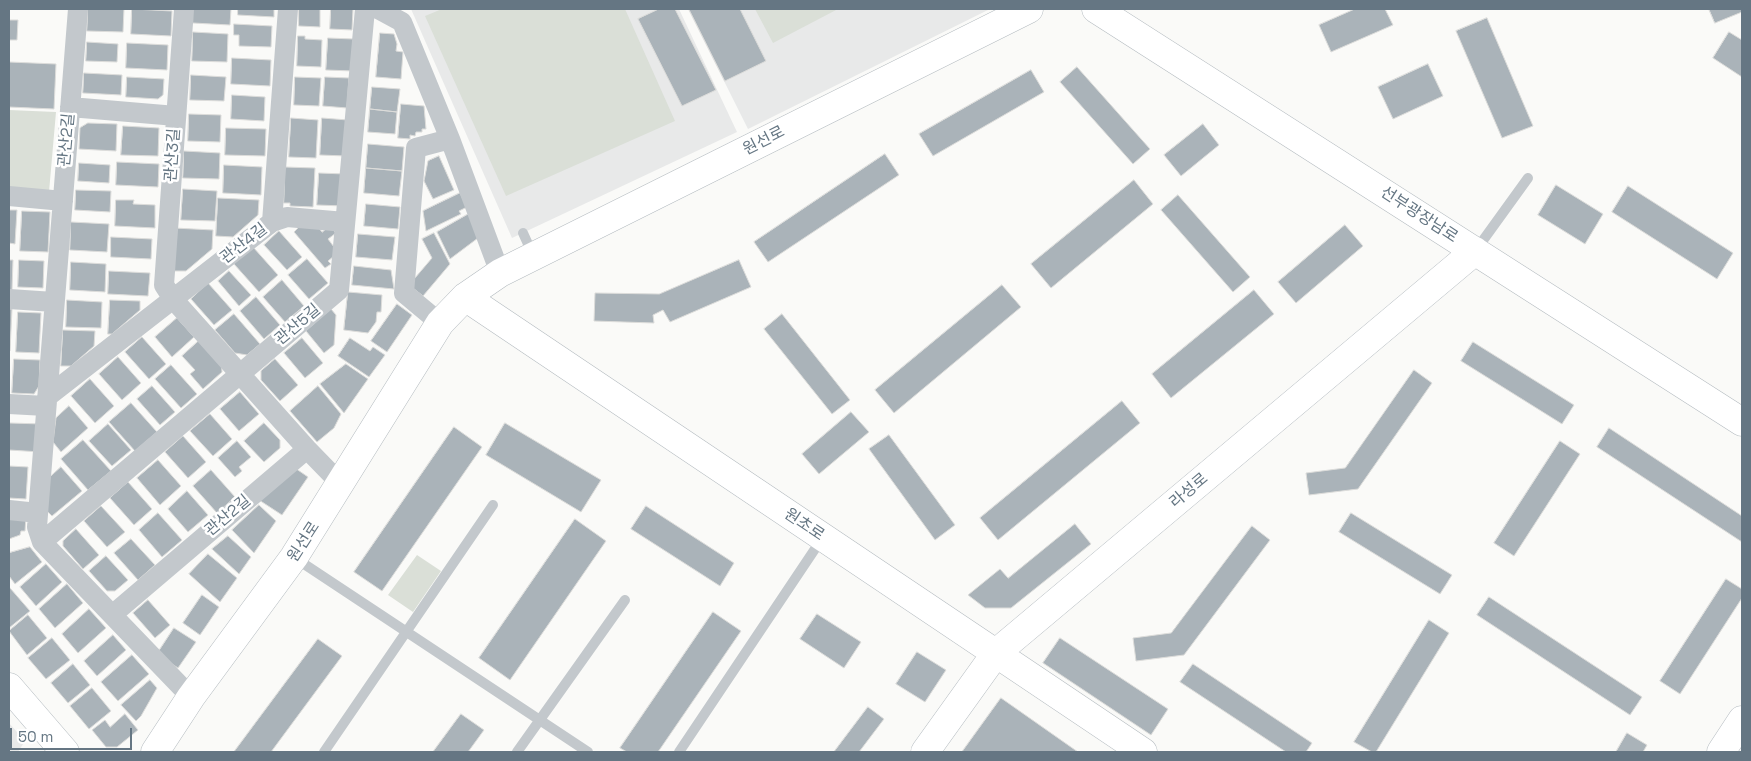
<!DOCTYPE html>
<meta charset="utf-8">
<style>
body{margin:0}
#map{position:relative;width:1751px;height:761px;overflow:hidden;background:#fafaf8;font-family:"Space Grotesk",sans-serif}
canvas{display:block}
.frame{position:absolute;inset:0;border:10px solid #657683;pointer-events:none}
.scale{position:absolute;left:10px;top:728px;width:122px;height:22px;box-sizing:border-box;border:2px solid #657683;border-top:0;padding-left:6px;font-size:15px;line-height:18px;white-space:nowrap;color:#657683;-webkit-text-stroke:4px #fff;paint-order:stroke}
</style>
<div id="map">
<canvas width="1751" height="761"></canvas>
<div class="frame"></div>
<div class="scale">50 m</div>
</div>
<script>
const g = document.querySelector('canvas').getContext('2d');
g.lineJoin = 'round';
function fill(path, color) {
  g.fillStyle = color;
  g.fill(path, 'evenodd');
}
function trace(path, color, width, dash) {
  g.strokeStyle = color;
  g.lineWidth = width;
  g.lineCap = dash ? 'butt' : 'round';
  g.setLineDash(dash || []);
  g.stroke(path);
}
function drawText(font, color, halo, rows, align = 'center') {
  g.font = font + ' "Space Grotesk","Noto Sans KR",sans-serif';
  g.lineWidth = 5;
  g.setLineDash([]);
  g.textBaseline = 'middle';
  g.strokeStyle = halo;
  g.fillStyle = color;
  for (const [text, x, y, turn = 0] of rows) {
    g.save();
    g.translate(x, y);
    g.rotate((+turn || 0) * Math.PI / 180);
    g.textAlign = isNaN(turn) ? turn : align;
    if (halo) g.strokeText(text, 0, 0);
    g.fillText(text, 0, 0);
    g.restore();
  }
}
fill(new Path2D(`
 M411 9H679L737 132 512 238Z
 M688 9H990L748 129Z
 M9 723 25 741 18 752H9Z`), '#e8e9e9');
fill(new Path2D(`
 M442 9H625L675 121 506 196 425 16Z
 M755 9H838L773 43Z
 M9 110 56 112 49 192 9 188Z
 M417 555 441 571 413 612 388 595Z`), '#dadfd7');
const building = new Path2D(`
 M88 9H124L123 32 87 31Z
 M132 9 172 11 171 36 131 34Z
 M193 9H231L230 25 193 23Z
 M238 9H274V17L238 15Z
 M299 9H320V27L299 26Z
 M331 9H353L352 30 330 29Z
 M659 9H675L716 90 682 106 638 19Z
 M689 9H740L766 61 725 81Z
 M1355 9H1385L1393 25 1331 52 1319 25Z
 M1709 9H1742V12L1715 23Z
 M1487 18 1533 126 1502 138 1456 31Z
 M9 20H18L17 40H9Z
 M234 24 272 26 271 47 239 46V35H234Z
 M193 32 228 34 227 62 192 61Z
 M1729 32 1742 40V77L1713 58Z
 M380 33 394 34 397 44 396 51 403 52 401 79 376 77Z
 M298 36H305V39L322 40 321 67 297 66Z
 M328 38 354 39 353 71 326 70Z
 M87 42 118 44 117 62 86 61Z
 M127 43 168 45 167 70 126 68Z
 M232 58 271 60 270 86 231 84Z
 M9 62 56 64 54 109 9 107Z
 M1428 64 1443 96 1393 119 1378 87Z
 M1077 67 1150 149 1133 164 1060 82Z
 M1031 70 1044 92 933 156 919 134Z
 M84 73 122 75 121 95 83 93Z
 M191 75 226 77 224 101 190 100Z
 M127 77 164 79 163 95 158 99 126 97Z
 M295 77 321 78 319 106 294 105Z
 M325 77 349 78 347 108 323 106Z
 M372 87 400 89 397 112 370 109Z
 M232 95 265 97 264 121 231 119Z
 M401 104 424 106 426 129H422V132H416L415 136 410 135V139L398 138Z
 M370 109 397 112 395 134 368 132Z
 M189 114 221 115 220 142 188 141Z
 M291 118 318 120 316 158 289 157Z
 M322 118 348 120 346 156 320 155Z
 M88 123 117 124 116 151 79 149 80 128Z
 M1203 124 1219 145 1181 176 1164 155Z
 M123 126 159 128 158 156 121 155Z
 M226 128 266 129 265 156 225 155Z
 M368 144 404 147 402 171 366 168Z
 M184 151 220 153 219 179 183 178Z
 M885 154 899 175 768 262 754 242Z
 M439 156 454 190 433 199 424 181 428 161Z
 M117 162 159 164 158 187 116 185Z
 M79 163 110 165 109 183 78 181Z
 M224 165 262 167 261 195 223 193Z
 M285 167 315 168 313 207 290 206V203H284Z
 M366 168 402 171 399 196 364 193Z
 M319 173 345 174 344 206 317 205Z
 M1134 180 1153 204 1051 288 1031 264Z
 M1556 185 1603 214 1585 244 1538 215Z
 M1628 186 1733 253 1717 279 1612 212Z
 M183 189 217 191 215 221 181 220Z
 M76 190 111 191 110 212 75 210Z
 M460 193 467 207 459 211 461 214 426 231 423 211Z
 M1178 195 1250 277 1233 292 1161 210Z
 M218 198 259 200 258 215 233 237 216 236Z
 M116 200H134L133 204 155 205V228L115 226Z
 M366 204 400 207 398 229 364 226Z
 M9 210H17L15 244 9 243Z
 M22 211 50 212 48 252 20 251Z
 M472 212 482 235 450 259 437 232Z
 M71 222 109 224 107 252 70 250Z
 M1345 225 1363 246 1296 303 1278 282Z
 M330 226 336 233 328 239 334 247V256L328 261 331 264 325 268 294 232 299 227H318L322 232Z
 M174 228 213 230 212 249 186 271H172Z
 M279 231 302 257 287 270 264 245Z
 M434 233 450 264 423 296 409 285 432 258 422 239Z
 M358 234 395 237 392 260 356 257Z
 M111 237 152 239 151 259 111 257Z
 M253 247 278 275 259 292 234 264Z
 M307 259 328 283 309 299 288 275Z
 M9 260H13L12 290H9Z
 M19 260 44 261 43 288 18 287Z
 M739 260 751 287 670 322 663 310 653 315 654 323 594 321 595 293 659 294Z
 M71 262 106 264 105 292 70 290Z
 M354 266 391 270 394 289 352 285Z
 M109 271 150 273 148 296 108 294Z
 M229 271 251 295 239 306 218 281Z
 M282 280 304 306 285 322 263 297Z
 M208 283 232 310 214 325 191 299Z
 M1002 285 1021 307 894 413 875 390Z
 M1254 290 1274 314 1171 398 1152 374Z
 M348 292 382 295 381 312H377L376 322 368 333 344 330Z
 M256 297 280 325 264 339 240 311Z
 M67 300 102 302 101 328 66 327Z
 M110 300 140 301V310L112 334H108Z
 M397 304 412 315 387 352 371 341Z
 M9 309H12L10 351H9Z
 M331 309 336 315 334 345 324 353 306 331Z
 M18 312 41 313 39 353 16 352Z
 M234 314 260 344 247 355 235 353 215 330Z
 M782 314 850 400 832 414 764 329Z
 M177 318 194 337 172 357 155 337Z
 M63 330 95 331 94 346 71 366H61Z
 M142 337 166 364 149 379 125 352Z
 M203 337 221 357 222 372 203 389 190 374 195 370 182 356Z
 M302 338 323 363 305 378 284 353Z
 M350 338 370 351 373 347 385 355 369 377 338 356Z
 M1473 342 1574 405 1562 424 1461 361Z
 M118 357 141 383 122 400 99 374Z
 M14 359 40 360 39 386 34 394 12 393Z
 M275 359 298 385 280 401 261 380V371Z
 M346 364 368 379 344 413 320 384Z
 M171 365 197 394 181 408 155 379Z
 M1414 370 1432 383 1358 489 1309 495 1306 473 1345 468Z
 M90 379 114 406 95 423 71 396Z
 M152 386 175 412 160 425 137 399Z
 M318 386 341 414 334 428 317 442 290 411Z
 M240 392 259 414 239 431 220 409Z
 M1122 401 1140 423 998 540 980 518Z
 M131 403 157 432 135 451 109 422Z
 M69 406 88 428 61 452 53 442 56 418Z
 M851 412 869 432 819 474 802 454Z
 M210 414 232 439 213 456 190 431Z
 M10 423 42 424 41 452 9 450Z
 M264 423 280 440V448L264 462 244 441Z
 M505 423 601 480 581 512 486 455Z
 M108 424 131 450 112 466 89 441Z
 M454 427 482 447 382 591 354 572Z
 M1609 428 1742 516V542L1597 447Z
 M889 435 955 525 935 540 869 449Z
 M183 436 206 462 188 478 165 452Z
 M83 440 111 471 88 490 61 459Z
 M237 441 251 457 239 467 242 471 235 477 218 458Z
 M1560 441 1580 454 1514 556 1494 543Z
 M158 460 181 486 160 505 137 478Z
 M9 466 28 467 26 499 9 498Z
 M61 467 82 491 52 516 45 509 50 477Z
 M295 468 308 477 282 515 259 500Z
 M211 470 235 497 217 513 193 486Z
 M128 482 152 509 134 525 110 498Z
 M187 491 208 515 188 532 168 509Z
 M259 505 276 521 254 553 232 530Z
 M101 506 125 532 107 547 84 521Z
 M646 506 734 563 720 586 631 529Z
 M158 513 182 540 162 557 139 530Z
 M1351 513 1452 575 1440 594 1339 532Z
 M9 515 26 516 25 531H21L20 535 9 539Z
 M575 519 606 541 510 680 479 658Z
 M1075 524 1091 544 1011 608H985L968 595 1000 569 1008 578Z
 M1252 526 1270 540 1184 655 1136 661 1133 638 1171 633Z
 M76 529 99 555 83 569 63 546V541Z
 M228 536 251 557 239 574 212 549Z
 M131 539 155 565 138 580 114 553Z
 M30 547 42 562 15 584 9 576V553Z
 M208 554 237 578 220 602 189 574Z
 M106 556 128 580 115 591H107L89 571Z
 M46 564 62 582 36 606 20 587Z
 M1726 579 1742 589V598L1680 694 1660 681Z
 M67 584 83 603 55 628 39 609Z
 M10 588 30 611 9 628V589Z
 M202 595 219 607 200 635 183 623Z
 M1489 597 1642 697 1630 715 1477 615Z
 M148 600 170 625 155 638 133 613Z
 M89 609 106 628 78 653 62 634Z
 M713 612 741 631 658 752H627L620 748Z
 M817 614 861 642 844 668 800 639Z
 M28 615 47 638 27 655 9 631Z
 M1429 620 1449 633 1376 752H1372L1354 742Z
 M174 628 196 642 178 668 157 654Z
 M113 635 126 650 97 676 84 661Z
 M52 638 70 660 46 679 28 658Z
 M1060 638 1168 709 1151 735 1043 663Z
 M318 639 342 656 271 752H234Z
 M917 652 946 670 925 702 896 684Z
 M132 655 149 674 118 701 101 682Z
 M73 664 90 685 68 703 51 683Z
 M1193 664 1312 743 1306 752H1286L1180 682Z
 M150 680 157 688 141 716 136 721 121 705Z
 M92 688 111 711 89 729 70 706Z
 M1001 698 1078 752H962Z
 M868 707 884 719 859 752H834Z
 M125 714 138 730 117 747H106L92 730 105 720 110 727Z
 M461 714 484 730 468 752H433Z
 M1627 733 1647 745 1643 752H1616Z`);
fill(building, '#aab3b9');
trace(building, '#dcdcda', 1);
const secondary = new Path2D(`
 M1096 9 1742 422
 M465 297 1143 752
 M9 687 65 752
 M155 752 191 697 294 557 440 323 465 297 500 273 1029 9
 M925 752 996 653 1475 251
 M1721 752 1742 720`);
trace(secondary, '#b3babf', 29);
trace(new Path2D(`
 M523 233 533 255
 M1476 250 1528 178
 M295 558 588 752
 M324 752 493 505
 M517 752 625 600
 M679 752 823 537`), '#c3c8cc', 10);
trace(new Path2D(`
 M78 9 37 527 42 542 191 697
 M184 9 164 285 173 299 307 449 341 484
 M378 9 402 22 450 139 500 273
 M70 107 176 116
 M9 196 63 201
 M272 222 287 217 345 222
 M9 299 54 302
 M440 323 404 293 416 148 450 139
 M47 397 272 222 288 9
 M9 404 46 406
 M9 510 38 513
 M42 542 339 290 365 9
 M112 615 307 449`), '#c3c8cc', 20);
trace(secondary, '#fff', 28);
drawText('16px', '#657683', '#fff', [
 ["관산2길",67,140,-85],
 ["원선로",764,141,-27],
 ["관산3길",173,155,-86],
 ["선부광장남로",1419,215,33],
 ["관산4길",244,244,-38],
 ["관산5길",298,325,-40],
 ["라성로",1189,491,-40],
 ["관산2길",228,516,-40],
 ["원초로",804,525,34],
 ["원선로",304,542,-57]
]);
</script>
